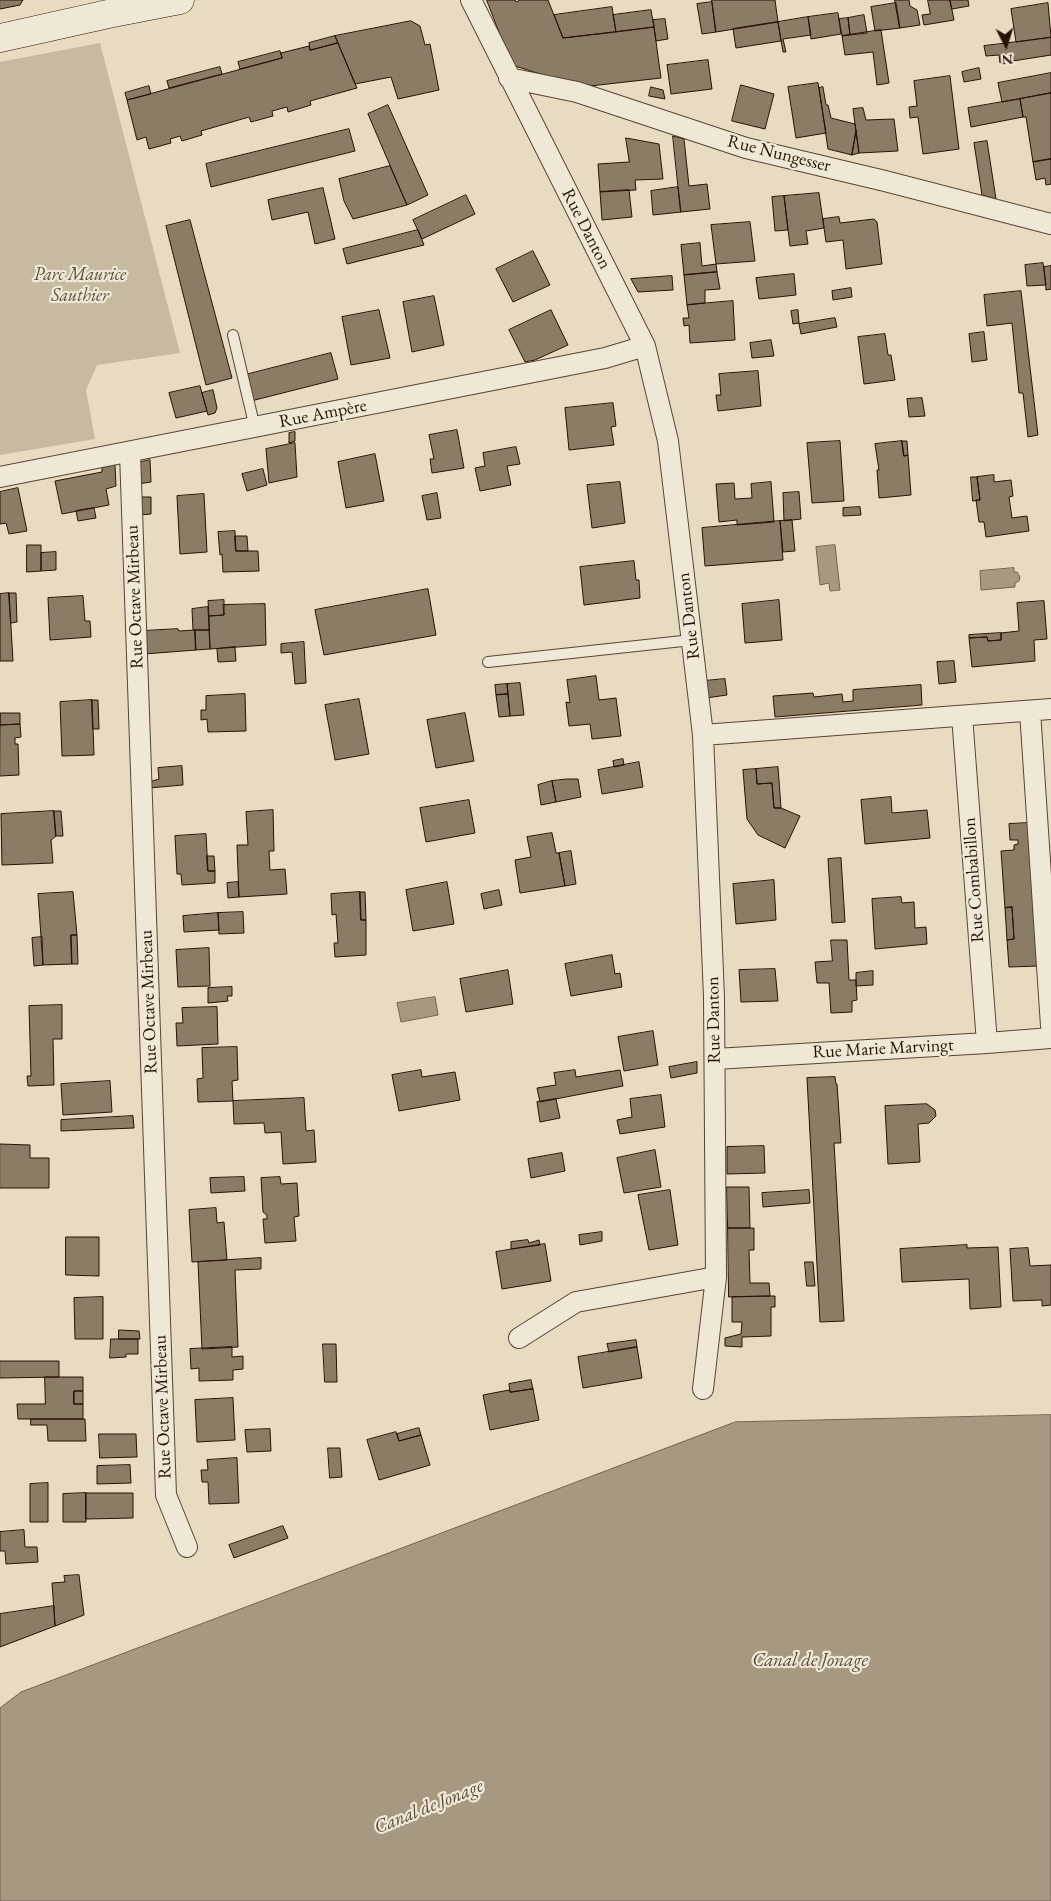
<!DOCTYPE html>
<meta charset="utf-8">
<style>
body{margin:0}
#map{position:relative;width:1051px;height:1901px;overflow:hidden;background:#e7dcc1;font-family:"EB Garamond",serif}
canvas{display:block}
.north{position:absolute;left:981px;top:20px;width:50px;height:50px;-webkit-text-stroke:4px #efe8d7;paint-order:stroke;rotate:175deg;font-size:14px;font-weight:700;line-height:20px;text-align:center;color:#271304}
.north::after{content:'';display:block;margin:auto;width:18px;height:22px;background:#271304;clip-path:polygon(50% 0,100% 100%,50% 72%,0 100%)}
</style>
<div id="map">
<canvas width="1051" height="1901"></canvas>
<div class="north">N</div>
</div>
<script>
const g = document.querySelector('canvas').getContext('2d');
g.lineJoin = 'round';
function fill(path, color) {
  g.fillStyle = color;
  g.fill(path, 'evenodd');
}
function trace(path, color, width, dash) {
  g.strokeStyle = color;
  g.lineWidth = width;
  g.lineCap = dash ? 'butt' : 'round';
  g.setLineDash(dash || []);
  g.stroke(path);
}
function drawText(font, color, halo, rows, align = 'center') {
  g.font = font + ' "EB Garamond",serif';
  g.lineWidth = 4.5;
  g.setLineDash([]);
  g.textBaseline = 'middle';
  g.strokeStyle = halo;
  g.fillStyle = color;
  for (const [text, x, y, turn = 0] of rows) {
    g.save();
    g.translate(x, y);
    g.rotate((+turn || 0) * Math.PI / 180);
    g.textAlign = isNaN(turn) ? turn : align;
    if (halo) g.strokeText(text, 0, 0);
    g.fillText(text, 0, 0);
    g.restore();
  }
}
fill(new Path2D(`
 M100 43 180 353 97 365 86 390 95 439 0 455V62Z`), '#c6baa1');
const water = new Path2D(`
 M835 545 840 590 830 591 829 583 820 585 816 547Z
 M1014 568V572H1017L1020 577 1019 581 1015 583V587L981 590 980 571Z
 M435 997 438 1015 401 1022 397 1003Z
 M1051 1415V1901H0V1708L21 1692 735 1422Z`);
fill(water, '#a69881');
trace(water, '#73634f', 1);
const building = new Path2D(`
 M0 0H23L20 5 0 9Z
 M487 0H515L516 2 520 0H548L563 38 654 27 661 78 581 87 512 65Z
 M712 0H775L778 22 716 32Z
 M895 0H909L910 6 917 10 920 25 900 28Z
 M928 0H950L954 20 924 25 922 15 930 14Z
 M950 0H968L969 6 952 9Z
 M712 2 716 32 702 34 697 4Z
 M896 3 900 28 875 31 871 7Z
 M1048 3 1051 37 1016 42 1011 9Z
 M612 7 616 32 563 38 554 15Z
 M651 10 654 27 616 32 613 15Z
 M838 13 841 34 811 39 808 17Z
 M864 15 867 33 850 35 848 18Z
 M808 17 811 35 783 39 786 52H783L778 22Z
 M848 18 850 35 842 36 839 19Z
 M665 19 668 39 656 41 653 20Z
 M411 21 420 26 425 45 430 44 439 90 398 99 391 77 355 84 335 36Z
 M778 22 781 41 736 48 733 29Z
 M881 30 889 83 877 85 873 52 845 55 842 36Z
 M335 36 338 43 310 50 309 43Z
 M1051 38V55L1000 63 999 55 986 56 984 46Z
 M338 43 357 88 310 101 311 105 288 112 287 107 272 111 273 116 251 122 249 117 201 131 202 135 182 141 180 136 170 139 171 143 149 149 146 137 137 140 127 100 282 58 281 53 309 46 310 50Z
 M280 51 282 58 240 69 238 62Z
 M708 60 712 89 671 94 667 65Z
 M220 67 222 74 169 88 167 81Z
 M979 68 981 79 964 82 962 72Z
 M1051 73V93L1002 102 998 83Z
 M950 76 959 149 923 154 918 117 910 118 909 107 917 106 914 81Z
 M818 83 826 133 796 138 788 87Z
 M741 85 774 94 765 129 732 121Z
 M149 86 151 94 127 100 125 93Z
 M651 87 663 90 665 99 649 96Z
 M823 87 826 105H828L831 118 855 124 856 131 852 155 828 149 819 88Z
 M1051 93V159L1033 162 1026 117H1023L1020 99Z
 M1020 99 1023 117 971 127 968 108Z
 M388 105 428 195 407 205 368 114Z
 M863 108 866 120 894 119 898 151 859 153 853 109Z
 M349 129 355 151 211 187 206 164Z
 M856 131 859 153 852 155Z
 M673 136 684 139 689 186 707 184 710 209 681 212Z
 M626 138 659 144 663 179 635 180 636 190 600 192 598 164 629 162Z
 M987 141 996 199 982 195 974 143Z
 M1051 159V184L1046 185 1045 178 1036 180 1033 162Z
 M390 166 407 205 353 219 344 201 339 179Z
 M678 187 681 212 653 215 651 191Z
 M323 188 335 239 315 244 308 212 272 220 268 200Z
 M629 190 632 217 602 220 600 192Z
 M819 193 824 228 806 231 808 244 790 246 784 196Z
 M466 195 475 214 422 239 413 220Z
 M784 196 788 230 775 231 772 197Z
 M839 217 840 223 874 219 877 222 882 264 846 269 843 240 826 242 824 228 823 219Z
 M190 220 232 378 206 385 166 226Z
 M750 222 755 261 716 264 711 225Z
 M418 230 424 245 347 264 343 249Z
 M700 243 702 266 716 264 717 272 684 275 681 245Z
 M533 251 550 285 513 302 496 269Z
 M1043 263 1046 285 1027 286 1025 265Z
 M1051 266V289L1046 290 1044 267Z
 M717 272 720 289 705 290V303L687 305 684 275Z
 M794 274 796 295 759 299 756 278Z
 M672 276 673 290 638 292 631 279Z
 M851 288 852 297 833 300 832 291Z
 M1021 291 1038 435 1028 437 1023 393H1019L1012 323 987 326 984 295Z
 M434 296 444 345 412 352 403 302Z
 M733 301 735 340 690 343 689 325 684 326 683 318H689L687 305Z
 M379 310 390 358 351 365 342 317Z
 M551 310 568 345 535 360 525 362 509 330Z
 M798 310 799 323 793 324 791 311Z
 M835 318 837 327 801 334 799 324Z
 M984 332 987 360 972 362 969 334Z
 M885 334 888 355H891L895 380 864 384 858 337Z
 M771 340 774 356 752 358 750 343Z
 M331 353 338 379 251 401 245 375Z
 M758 371 761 406 718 411 716 395H721L719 374Z
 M200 386 207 411 176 418 169 393Z
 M213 390 217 408 215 413 208 415 202 393Z
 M922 398 925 416 909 417 907 399Z
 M613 403 616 426 611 427 614 445 569 450 565 408Z
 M457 430 464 468 432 473 430 459H434L429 435Z
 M295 432V441L289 443V433Z
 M840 441 844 501 812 503 807 443Z
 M902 441 904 456 908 455 911 495 879 498 877 470H879L875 444Z
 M902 441H907L908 455 904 456Z
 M295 443 297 477 269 483 266 449Z
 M516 447 520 464 507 466 511 485 480 491 475 468 485 466 483 453Z
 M375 454 384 501 346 508 338 462Z
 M150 460 151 482 138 484 137 463Z
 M115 465 116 486 106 489 109 505 62 514 55 481 102 472V468Z
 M263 469 267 485 247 491 242 474Z
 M994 475V482L1011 480 1013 496 1009 497 1012 518 1027 516 1029 531 986 537 984 522H979L976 500H980L977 477Z
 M971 477H977L980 500 973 501Z
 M620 482 625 523 592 528 587 485Z
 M771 482 774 522 737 525V520L719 522 716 484 734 483 735 499 752 498 751 484Z
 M18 488 27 531 9 534 6 523 0 524V492Z
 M799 492 801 519 784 521 783 493Z
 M437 493 441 518 427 520 422 496Z
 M204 494 207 552 180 554 177 496Z
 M138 497H151V514L139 515Z
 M860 507 861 515 843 516V508Z
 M94 508 96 518 78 521 76 511Z
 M792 520 795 551 783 552 780 521Z
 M780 521 783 560 705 566 702 528Z
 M235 531 236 551H258L259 571 223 572 222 554 220 555 218 532Z
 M235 536H247L248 551H236Z
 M27 545H41V571L27 572Z
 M56 552V570L41 571V553Z
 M634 561 636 580H639L640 598 584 605 580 567Z
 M428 589 436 635 324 655 315 610Z
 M9 593 13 661H0V594Z
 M9 593H16L17 622 11 623Z
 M83 596 85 621H90L91 637 50 640 48 598Z
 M224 600V615L209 616 208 601Z
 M779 600 782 640 745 643 742 604Z
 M1044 601 1047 639 1034 640 1035 661 972 667 969 638 987 637 988 641 1001 640V633L1019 631 1017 603Z
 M265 604 266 645 210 649 209 616 224 615 223 605Z
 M208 607 209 630H193L192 609Z
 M178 629 179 631 195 630 196 650 144 654 143 631Z
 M195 630H209L210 649 196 650Z
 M1001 633V640L988 641 987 637 969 638V635Z
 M304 642 306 683 295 684 292 652 281 653V644Z
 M235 647 236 661 218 662 217 649Z
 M954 661 956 682 939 684 937 662Z
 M596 676 599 700 616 698 621 736 592 739 590 724 569 726 566 702 570 703 567 680Z
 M725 679 727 695 706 698 704 681Z
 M520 683 524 715 510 716 507 684Z
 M507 684 508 694 496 695 495 685Z
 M921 685 922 705 775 717 773 696 813 693 814 697 842 694 843 702 853 701V690Z
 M245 694 246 731 208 732 207 719 201 720V710H206V696Z
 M508 694 510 716 499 717 496 695Z
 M359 699 369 754 335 760 325 705Z
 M92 700 94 755 62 756 60 702Z
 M92 700H98L99 729H93Z
 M0 713H20V724L0 725Z
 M465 713 474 761 436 768 427 720Z
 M0 714V725L20 724 21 737 15 738V744H18L19 775 0 776Z
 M623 759 624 765 614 767 613 761Z
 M639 762 643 787 602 794 598 770Z
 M182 766 183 785 149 788V782L159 779 158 768Z
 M778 767 781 808H774L772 783 757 784 756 769Z
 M756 769 757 784 772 783 774 808H781L800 816 785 848 758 835 747 819 743 770Z
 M567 779H578L581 797 556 802 552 781Z
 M552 781 556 802 541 805 538 785Z
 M891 797 892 813 927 810 930 838 865 844 861 800Z
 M469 800 475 833 426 842 420 808Z
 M273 810 274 851H269L270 870 285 869 287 894 239 897 237 845H248L246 812Z
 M54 811 56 836 51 840 53 863 2 865 1 814Z
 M54 811H61L63 836H56Z
 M1029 823 1038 966 1009 967 1007 940 1014 939 1012 907 1005 908 1001 851 1014 850V845L1018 844V840H1010L1009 824Z
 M552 833 556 853H559L565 886 520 893 515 860 531 857 527 837Z
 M206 834 208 871H215V883L182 885 181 874H177L175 836Z
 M571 851 576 884 565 886 559 853Z
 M207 856H214L215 871H208Z
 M841 858 845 922 832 923 828 859Z
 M774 880 776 920 736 924 733 884Z
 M238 882 239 897 228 898 227 883Z
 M447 882 454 924 413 931 406 890Z
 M499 890 502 905 484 909 481 894Z
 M73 892 77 935H71L72 964 43 965 38 894Z
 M360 892H365L366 920H361Z
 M360 892 361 920H366V955L335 957 334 943H338L336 914 332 915 331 894Z
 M901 897 902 903 914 902 915 928 926 927 927 944 875 949 872 899Z
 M1012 907 1014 939 1007 940 1005 908Z
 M243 912 244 933 219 934 218 913Z
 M218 913 219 930 184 932 183 916Z
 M71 935H77L78 964H72Z
 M42 937 43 965 34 966 32 938Z
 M831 940H847L849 980H856L857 1000 852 1001V1012L831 1013 829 983H817L815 962 832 961Z
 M209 948 210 986 178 987 176 950Z
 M612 955 615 974 620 973 622 987 571 996 565 964Z
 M775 969 778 1001 741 1002 739 970Z
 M508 970 513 1004 466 1012 460 979Z
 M873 971V985L856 986V973Z
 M232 987V996H227L228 1001 208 1003V988Z
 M62 1005V1039H53L54 1085 28 1086 27 1076H31L29 1006Z
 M217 1007 218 1044 177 1046 176 1023H183L182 1008Z
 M653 1031 658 1065 624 1071 618 1037Z
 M237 1047 238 1080 232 1081 233 1101 198 1102 197 1079 203 1078 202 1048Z
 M697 1062V1073L671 1078 669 1067Z
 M421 1070 422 1077 455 1072 460 1100 399 1111 392 1075Z
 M575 1070 576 1077 620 1070 623 1086 540 1102 537 1088 556 1085 554 1073Z
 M835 1077 836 1084H837L841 1143H834L844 1321 820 1322 807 1078Z
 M110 1081 112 1112 63 1115 61 1084Z
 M661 1095 665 1127 620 1134 617 1120 632 1117 630 1099Z
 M304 1098 306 1131 314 1130 316 1162 283 1164 281 1132 265 1133 264 1123 234 1124 233 1101Z
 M556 1099 560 1118 540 1122 537 1102Z
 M927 1104 935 1110 936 1116 929 1123 918 1124 920 1162 888 1164 885 1106Z
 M133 1116 134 1128 61 1131V1120Z
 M0 1144 30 1145V1158H49V1188H0Z
 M764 1146 765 1173 727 1174V1147Z
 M655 1150 661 1187 624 1193 617 1158Z
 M562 1153 565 1171 531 1178 528 1159Z
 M244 1177 245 1191 211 1193 210 1178Z
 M280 1177 281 1184 297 1183 299 1216 294 1217 296 1241 265 1243 263 1219H267V1215L263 1212 261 1178Z
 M727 1187H749L750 1228H728Z
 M670 1190 678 1245 649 1250 638 1195Z
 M809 1190 810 1203 763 1207 762 1193Z
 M216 1208 217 1223 224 1222 227 1260 192 1262 189 1210Z
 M728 1228H754V1250H749L750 1283H769L770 1296 729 1297Z
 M602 1232V1241L580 1245 579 1235Z
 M66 1237H99V1276L66 1275Z
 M528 1240 529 1243 539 1240 540 1245 511 1249V1242Z
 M545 1244 551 1281 502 1289 496 1252Z
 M967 1245V1248L998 1247 1001 1307 970 1309 969 1279 902 1282 900 1249Z
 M1028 1248 1030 1266 1051 1265V1305L1042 1306V1300L1013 1301 1010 1249Z
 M261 1258V1269L235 1270 238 1347 202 1349 198 1262Z
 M805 1262H813L815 1286H807Z
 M770 1296H775V1307H771V1336L742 1337V1347L725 1346V1338L741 1334 742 1322H732V1297Z
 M103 1297V1339H75L74 1298Z
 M119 1330 139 1331 140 1339H119Z
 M111 1339H138V1354H126V1357L110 1358Z
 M636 1340 637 1347 609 1352 607 1344Z
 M323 1344H336L337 1382H325Z
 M232 1347V1357L243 1356V1369L233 1370V1380L199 1381V1368L191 1369 190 1349Z
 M637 1347 642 1378 583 1388 578 1357Z
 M0 1361H59V1377L0 1378Z
 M45 1377H83V1391H74V1404H83V1419H18L17 1404H45Z
 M531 1380 533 1389 510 1392 509 1384Z
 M533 1389 539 1420 490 1430 483 1395 509 1390 510 1392Z
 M74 1391H83V1404H74Z
 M233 1398 235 1440 197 1442 195 1400Z
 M31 1419H85L86 1441H48L47 1425H31Z
 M419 1428 421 1435 399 1441 397 1434Z
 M270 1429 271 1451 247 1452 245 1430Z
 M396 1432 399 1441 421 1435 430 1465 379 1480 367 1440Z
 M99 1434H136L137 1457 100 1458Z
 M328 1448H340L342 1477 330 1478Z
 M237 1458 239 1503 209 1504 208 1482H202L201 1470H208L207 1460Z
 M130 1465 131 1483 97 1484V1466Z
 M48 1483V1522H30V1484Z
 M86 1493V1522H63V1494Z
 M86 1493H133V1518L86 1519Z
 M283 1526 288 1538 234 1558 229 1545Z
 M24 1530 25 1547H37L38 1562 6 1564 5 1551H0V1532Z
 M79 1575 84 1615 55 1626 52 1583 65 1582 64 1576Z
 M54 1606 55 1626 0 1647V1614Z`);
fill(building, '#8b7c66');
trace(building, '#271304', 1);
const lane = new Path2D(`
 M233 335 255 428
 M488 662 692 640`);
const street = new Path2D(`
 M471 0 645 346 668 441 703 735 714 997 716 1277 703 1389
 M509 78 577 92 746 148 885 181 1051 224
 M130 453 166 1495 187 1547
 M0 477 605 358 645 346
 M1030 711 1051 1026
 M962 716 987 1043
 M703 735 1051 709
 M715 1059 987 1043 1051 1038
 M519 1338 576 1302 716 1277`);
const secondary = new Path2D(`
 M0 38 108 14 180 0`);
trace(lane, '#574533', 12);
trace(street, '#574533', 22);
trace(secondary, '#271304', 29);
trace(lane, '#efe8d7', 10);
trace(street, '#efe8d7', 20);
trace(secondary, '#efe8d7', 28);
drawText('18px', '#271304', '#efe8d7', [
 ["Rue Nungesser",779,154,14],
 ["Rue Danton",586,229,63],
 ["Rue Ampère",323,414,-11],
 ["Rue Octave Mirbeau",135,597,-92],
 ["Rue Danton",689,616,-97],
 ["Rue Combabillon",974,880,-94],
 ["Rue Octave Mirbeau",149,1002,-92],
 ["Rue Danton",714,1020,-91],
 ["Rue Marie Marvingt",883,1049,-3],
 ["Rue Octave Mirbeau",163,1407,-92]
]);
drawText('italic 18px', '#5f4d3b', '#efe8d7', [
 ["Parc Maurice",80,275],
 ["Sauthier",80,296]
]);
drawText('italic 19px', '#5a4836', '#efe8d7', [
 ["Canal de Jonage",810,1661],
 ["Canal de Jonage",429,1807,-22]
]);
</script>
